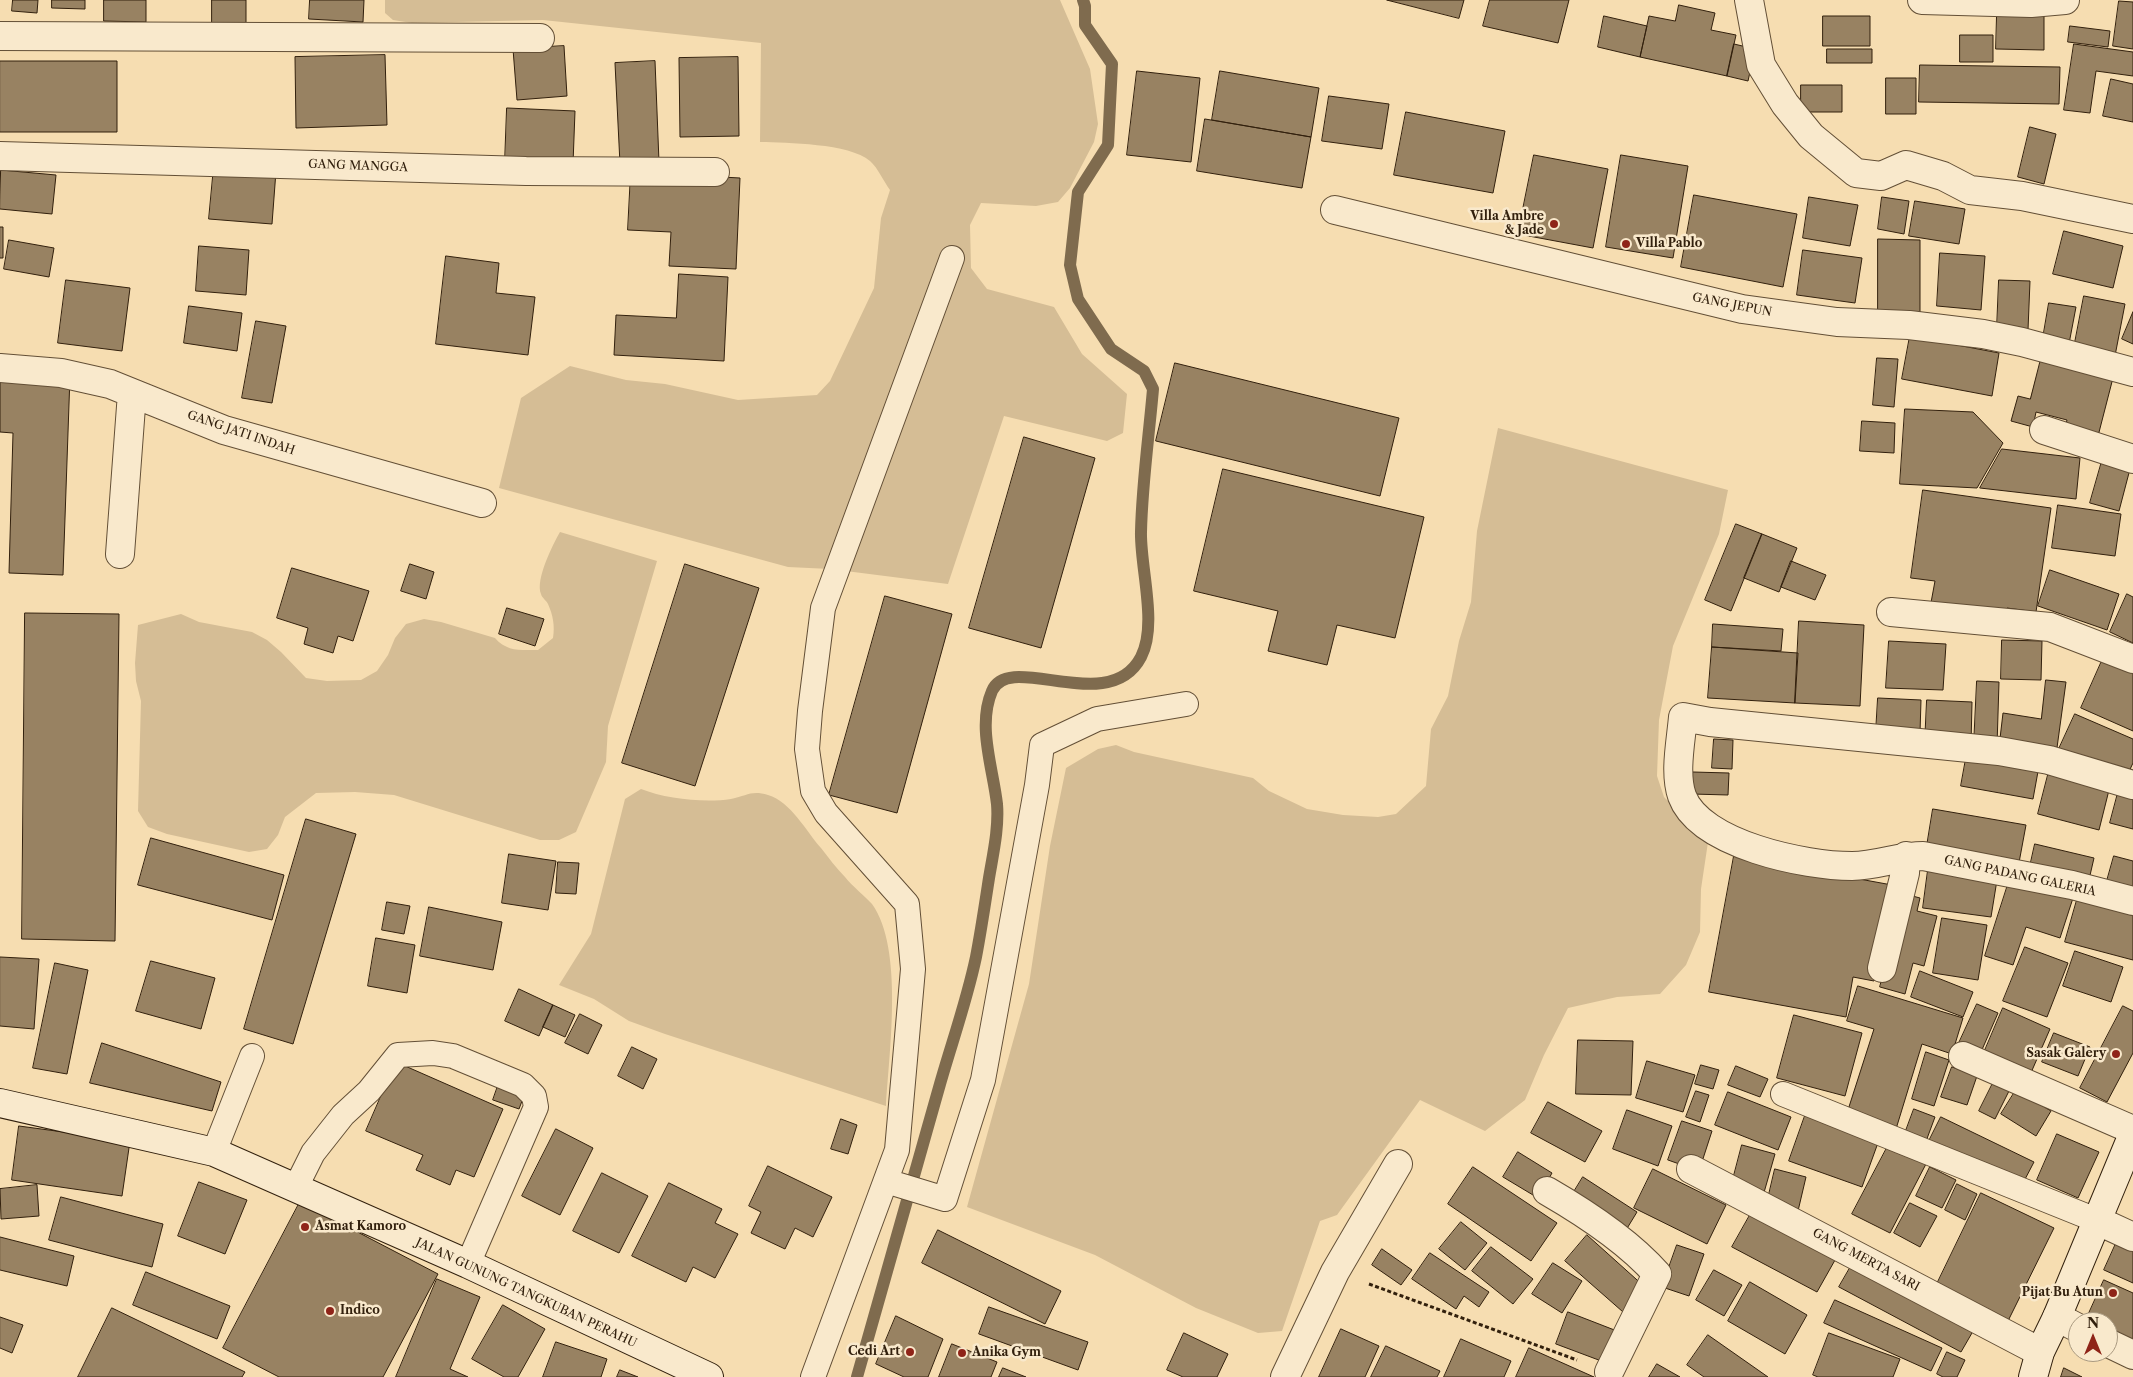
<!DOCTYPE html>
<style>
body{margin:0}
#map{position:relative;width:2133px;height:1377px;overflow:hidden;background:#f6ddb1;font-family:"Libre Caslon Text",serif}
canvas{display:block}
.north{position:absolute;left:2068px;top:1312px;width:50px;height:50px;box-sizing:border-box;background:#f9e9cc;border:1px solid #a99980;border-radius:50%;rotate:0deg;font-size:14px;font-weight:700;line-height:20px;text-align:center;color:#32200d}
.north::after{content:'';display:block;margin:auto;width:18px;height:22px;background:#8f2418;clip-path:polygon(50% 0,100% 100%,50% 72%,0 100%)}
</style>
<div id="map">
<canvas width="2133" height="1377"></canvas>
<div class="north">N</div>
</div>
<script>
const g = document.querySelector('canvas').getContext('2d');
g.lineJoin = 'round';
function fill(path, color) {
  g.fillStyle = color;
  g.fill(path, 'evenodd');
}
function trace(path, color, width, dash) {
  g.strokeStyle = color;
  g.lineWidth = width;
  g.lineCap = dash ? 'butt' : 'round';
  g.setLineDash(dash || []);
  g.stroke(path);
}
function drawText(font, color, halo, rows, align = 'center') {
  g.font = font + ' "Libre Caslon Text",serif';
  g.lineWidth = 5;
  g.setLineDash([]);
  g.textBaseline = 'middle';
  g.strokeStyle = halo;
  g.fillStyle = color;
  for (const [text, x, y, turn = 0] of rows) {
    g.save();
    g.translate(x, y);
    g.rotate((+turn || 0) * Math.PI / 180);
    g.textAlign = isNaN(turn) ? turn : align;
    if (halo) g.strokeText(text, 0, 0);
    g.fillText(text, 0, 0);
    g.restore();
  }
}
fill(new Path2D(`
 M385 0H1060L1090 69 1098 124 1094 142 1070 188 1058 202 1036 206 981 203 970 225 971 268 987 289 1054 307 1082 354 1127 394 1123 433 1107 441 1004 416 948 584 830 569 788 567 499 488 521 398 570 366 626 380 665 384 738 400 817 395 830 381 874 288 881 218 890 190C884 182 878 168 870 161 849 143 787 143 760 142L761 43 543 20 412 23 393 20 385 13Z
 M1498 428 1728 490 1719 534 1673 646 1659 720 1657 776 1664 797 1708 842 1701 889 1700 932 1686 965 1660 994 1617 997 1568 1008 1544 1055 1525 1100 1485 1131 1420 1100 1337 1215 1320 1221 1282 1331 1258 1333 1196 1308 1095 1255 967 1207 1029 984 1050 846 1066 768 1098 749 1116 745 1134 752 1253 778 1269 791 1307 809 1343 815 1378 817 1396 814 1426 786 1431 729 1448 696 1459 641 1471 602 1477 531Z
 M560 532 657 561 608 726 606 762 576 832 559 840H540L394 795 355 792 316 793 285 817 278 835 267 849 249 852 167 834 148 827 138 811 141 701 136 681 135 663 138 625 181 614 199 622 252 632 267 640 281 652 306 678 327 681 361 680 377 671 388 655 395 638 406 624 424 619 441 622 495 638C507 652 521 650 538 650L553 638C555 626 553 615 548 604 546 600 542 598 541 594 535 580 553 544 560 532Z
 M641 789C666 799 705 803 731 799 747 796 751 790 768 795 791 802 806 831 821 848 829 858 836 868 845 877 853 887 864 895 872 904 904 948 889 1053 886 1106L665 1034 629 1021 594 999 559 985 591 934 625 799Z`), '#d5bd95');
trace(new Path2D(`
 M857 1377C884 1279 913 1182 940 1084 952 1042 967 1000 976 957 981 931 985 904 989 878 993 854 999 828 997 804 993 768 977 726 992 691 1009 650 1109 718 1141 657 1158 625 1140 567 1141 532 1142 484 1149 436 1153 389L1144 371 1111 349 1078 299 1070 265 1078 192 1108 145 1112 64 1085 25V6L1083 0`), '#7f6b4e', 12);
const building = new Path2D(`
 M13 0H38L37 13 12 11Z
 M52 0H85V9L52 8Z
 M104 0H146V22L104 21Z
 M212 0H246V27H212Z
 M310 0H364L363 22 309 19Z
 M1387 0H1464L1459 18Z
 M1490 0H1569L1558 43 1483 26Z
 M2119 1 2133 2V49L2113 46Z
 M1679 5 1715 13 1711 30 1736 35 1727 76 1640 57 1649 16 1675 21Z
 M1997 14 2044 15V50L1996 49Z
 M1604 16 1647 26 1640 57 1598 47Z
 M1823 16H1870V46H1823Z
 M2070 26 2110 31 2108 47 2068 42Z
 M1960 35H1993V62H1960Z
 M1734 44 1755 49 1748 81 1727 76Z
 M2074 44 2133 52V76L2096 71 2090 113 2064 110Z
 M564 46 567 96 517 100 513 49Z
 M1827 49H1872V63H1827Z
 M385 55 387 125 296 128 295 57Z
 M738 57 739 136 680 137 679 58Z
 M0 61H117V132H0Z
 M655 61 659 162 620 164 615 63Z
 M1920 65 2060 67 2059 104 1919 102Z
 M1137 71 1200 78 1191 162 1127 155Z
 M1220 71 1319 88 1311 137 1212 120Z
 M1886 78H1916V114H1886Z
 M2111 79 2133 84V122L2103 116Z
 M1801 85H1842V112H1801Z
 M1329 96 1389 104 1382 149 1322 141Z
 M507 108 575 111 573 164 505 162Z
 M1406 112 1505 131 1493 193 1394 175Z
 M1205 119 1311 137 1302 188 1197 171Z
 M2030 127 2056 134 2044 184 2018 177Z
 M1534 155 1608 169 1593 248 1518 234Z
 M1621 155 1688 166 1673 258 1606 247Z
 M214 166 276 171 272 224 209 219Z
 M1 170 56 175 52 214 0 209Z
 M631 172 740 178 736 269 669 266 671 232 628 230Z
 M1694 195 1797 214 1783 287 1681 267Z
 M1809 197 1858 205 1850 246 1803 238Z
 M1882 197 1909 201 1904 234 1878 229Z
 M1915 201 1965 209 1959 244 1909 236Z
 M0 227H3V258H0Z
 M2064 231 2123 246 2113 288 2053 274Z
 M1878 239 1920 240V324H1878Z
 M9 240 54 248 49 277 4 269Z
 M199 246 249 250 246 295 196 291Z
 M1803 250 1862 258 1855 303 1797 295Z
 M1940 253 1985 256 1981 310 1937 306Z
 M446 256 499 263 496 293 535 297 528 355 436 344Z
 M679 274 728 277 724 361 614 355 616 315 676 318Z
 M66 280 130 288 122 351 58 343Z
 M1999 280 2030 281 2028 330 1997 328Z
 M2084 296 2125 304 2114 361 2073 353Z
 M2049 303 2076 307 2068 349 2042 344Z
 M189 306 242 313 237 351 184 343Z
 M2133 312V344L2122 339Z
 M256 321 286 326 272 403 242 398Z
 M1910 336 1999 353 1992 396 1902 379Z
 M2042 355 2114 374 2097 440 2064 431 2067 420 2036 412 2033 427 2011 421 2018 396 2030 399Z
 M1877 358 1898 359 1894 407 1873 405Z
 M1175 363 1399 418 1380 496 1156 441Z
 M70 376 63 575 9 573 13 433 0 432V378Z
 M1905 409 1973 412 2003 443 1977 488 1900 484Z
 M1862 421 1895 423 1894 453 1860 451Z
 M1024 437 1095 458 1041 648 969 628Z
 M2002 449 2080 458 2076 499 1980 488Z
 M2102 461 2130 469 2119 511 2090 503Z
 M1223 469 1424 517 1395 638 1337 625 1327 665 1268 651 1278 611 1194 591Z
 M1923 490 2051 508 2036 612 2007 608 2005 618 1930 608 1935 581 1911 578Z
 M2058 505 2121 514 2115 556 2052 548Z
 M1736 524 1762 534 1731 611 1705 600Z
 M1762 534 1797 548 1779 592 1744 578Z
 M1791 561 1826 575 1815 600 1781 587Z
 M410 564 434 572 426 599 401 591Z
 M685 564 759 588 695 786 622 763Z
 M292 568 369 591 353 641 338 636 333 653 304 644 308 628 277 618Z
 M2050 570 2119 594 2107 630 2038 606Z
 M2127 594 2133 597V643L2110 632Z
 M885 596 952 614 897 813 829 795Z
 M507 608 544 619 535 646 499 634Z
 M25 613 119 614 115 941 22 939Z
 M1799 621 1864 625 1860 706 1795 703Z
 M1713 624 1783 629 1781 651 1712 647Z
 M2002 640 2042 641 2041 680 2001 679Z
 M1889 641 1946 644 1943 690 1886 688Z
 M1712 647 1798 653 1795 703 1708 698Z
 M2105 654 2133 666V731L2081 708Z
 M2046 680 2066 682 2056 755 1999 747 2003 713 2041 719Z
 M1977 681 1999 682 1997 746 1974 745Z
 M1878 698 1921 700 1920 733 1876 732Z
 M1927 700 1972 702 1971 745 1925 743Z
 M2075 714 2133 739V763L2125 780 2058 751Z
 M1714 739 1733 740 1732 769 1712 768Z
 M1967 753 2039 766 2033 799 1961 786Z
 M2049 771 2110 786 2099 830 2038 814Z
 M1693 772 1729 773 1728 795 1692 794Z
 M2119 789 2133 793V829L2110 823Z
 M1933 809 2026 825 2018 868 1926 852Z
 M306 819 356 834 293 1044 244 1029Z
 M151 838 284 875 272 920 138 885Z
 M2035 844 2094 858 2088 884 2029 871Z
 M509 854 556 861 548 910 502 903Z
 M1734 856 1892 885 1874 981 1853 977 1846 1017 1709 992Z
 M2114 856 2133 861V895L2105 888Z
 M558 862 579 863 576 894 556 893Z
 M1928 870 1997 880 1991 917 1923 908Z
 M2011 875 2074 895 2060 938 2026 927 2013 965 1985 956Z
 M1905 894 1920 898 1917 911 1937 916 1924 966 1913 963 1905 994 1880 987Z
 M2077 900 2133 915V960L2065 942Z
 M387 902 410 906 404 934 382 930Z
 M429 907 502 922 493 970 420 956Z
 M1942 918 1987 925 1978 980 1933 973Z
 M376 938 415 945 407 993 368 986Z
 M2025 947 2068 963 2047 1017 2003 1001Z
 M2075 951 2123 967 2111 1002 2063 986Z
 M0 957 39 959 34 1029 0 1026Z
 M151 961 215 978 201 1029 136 1011Z
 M55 963 88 970 67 1074 33 1068Z
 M1920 971 1973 992 1963 1017 1911 997Z
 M1858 986 1963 1018 1952 1054 1922 1044 1896 1129 1847 1113 1874 1029 1847 1021Z
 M519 989 553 1005 539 1036 505 1021Z
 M1977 1004 1998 1013 1981 1052 1959 1043Z
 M553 1005 575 1015 565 1037 543 1027Z
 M2123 1006 2133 1011V1053L2107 1102 2080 1088Z
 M2003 1008 2050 1029 2030 1075 1983 1055Z
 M580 1014 602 1025 588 1054 565 1043Z
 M1794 1015 1862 1033 1845 1096 1777 1078Z
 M2054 1033 2090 1047 2078 1076 2042 1062Z
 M1578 1040 1633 1041 1631 1095 1576 1094Z
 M102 1043 221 1082 212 1111 90 1083Z
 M632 1047 657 1059 643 1089 618 1076Z
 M1926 1052 1949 1060 1934 1106 1912 1099Z
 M1647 1061 1695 1075 1683 1112 1636 1098Z
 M396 1062 503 1109 474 1177 456 1170 450 1185 416 1170 423 1155 366 1131Z
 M1701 1065 1719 1070 1713 1089 1695 1084Z
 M1736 1066 1768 1079 1760 1097 1728 1085Z
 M1952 1067 1977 1076 1967 1105 1941 1097Z
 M1998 1073 2014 1081 1995 1119 1979 1111Z
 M499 1083 525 1093 519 1109 493 1100Z
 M2016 1090 2051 1111 2036 1136 2001 1114Z
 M1696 1091 1709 1095 1700 1122 1686 1117Z
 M1728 1092 1791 1117 1778 1150 1715 1125Z
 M1548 1102 1602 1131 1585 1162 1531 1133Z
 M1914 1109 1935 1117 1925 1144 1904 1136Z
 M1627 1110 1672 1126 1658 1166 1613 1149Z
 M1806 1113 1879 1140 1862 1187 1789 1161Z
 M1941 1117 2034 1162 2022 1185 1929 1141Z
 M841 1119 857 1125 848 1154 831 1149Z
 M1682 1121 1712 1131 1699 1171 1668 1160Z
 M19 1126 130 1141 122 1196 12 1180Z
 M556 1129 593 1148 560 1215 522 1196Z
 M2057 1134 2099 1152 2078 1198 2037 1180Z
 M1889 1144 1926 1164 1890 1233 1852 1214Z
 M1742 1145 1775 1154 1763 1196 1731 1187Z
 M1518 1152 1552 1173 1538 1198 1503 1177Z
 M768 1166 832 1197 813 1237 795 1228 785 1249 751 1233 761 1212 749 1206Z
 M1473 1167 1557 1223 1531 1261 1448 1204Z
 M1930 1167 1956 1180 1942 1208 1916 1196Z
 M1653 1169 1726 1205 1707 1244 1634 1208Z
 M1775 1169 1806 1177 1798 1211 1767 1203Z
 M602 1173 648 1196 619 1253 573 1231Z
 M1583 1177 1637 1212 1623 1235 1569 1200Z
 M199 1182 247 1200 225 1254 178 1236Z
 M669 1183 722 1209 715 1223 738 1234 715 1278 693 1267 686 1282 632 1256Z
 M1957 1184 1977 1194 1965 1220 1945 1210Z
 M37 1185 39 1216 1 1219 0 1189Z
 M1981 1193 2054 1228 2007 1323 1935 1288Z
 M61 1197 163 1224 152 1267 49 1240Z
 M300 1202 438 1274 383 1377H279L223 1348Z
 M1910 1203 1937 1216 1920 1247 1894 1233Z
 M1754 1208 1839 1253 1817 1292 1732 1247Z
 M1461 1222 1487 1243 1465 1270 1439 1249Z
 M938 1230 1061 1291 1045 1324 922 1263Z
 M1587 1235 1646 1288 1631 1319 1565 1261Z
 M0 1237 74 1256 67 1286 0 1270Z
 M2118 1239 2133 1246V1283L2104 1270Z
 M1677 1245 1704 1254 1689 1296 1662 1287Z
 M1491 1247 1533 1279 1513 1304 1472 1271Z
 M1382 1249 1412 1270 1401 1285 1372 1265Z
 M1430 1253 1489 1292 1479 1307 1464 1296 1456 1309 1412 1279Z
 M1854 1261 1976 1326 1961 1352 1839 1287Z
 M1553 1263 1582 1281 1562 1313 1532 1294Z
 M1714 1270 1742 1285 1724 1316 1696 1300Z
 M146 1272 230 1306 217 1339 133 1305Z
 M437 1279 480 1297 450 1369 468 1377H396Z
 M2104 1280 2133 1293V1349L2108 1336V1322H2085Z
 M1750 1282 1807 1315 1785 1354 1728 1321Z
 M1835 1300 1942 1348 1931 1371 1824 1323Z
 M503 1305 545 1329 518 1377H504L472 1359Z
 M989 1307 1088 1342 1078 1370 979 1334Z
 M112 1308 245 1372 242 1377H78Z
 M1568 1312 1617 1331 1604 1362 1556 1344Z
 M896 1316 943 1339 928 1377H904L876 1364Z
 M0 1317 23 1325 12 1353 0 1348Z
 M1341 1329 1379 1346 1365 1377H1319Z
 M1184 1333 1228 1354 1217 1377H1183L1167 1370Z
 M1829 1333 1900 1359 1893 1377H1818L1813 1375Z
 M1708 1335 1768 1377H1704L1687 1365Z
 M1461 1339 1511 1361 1504 1377H1444Z
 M556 1342 607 1359 601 1377H543Z
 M952 1344 997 1362 991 1377H939Z
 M1386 1346 1440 1371 1437 1377H1371Z
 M1529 1348 1594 1377H1516Z
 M1947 1352 1965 1360 1957 1377H1943L1937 1374Z
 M1657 1364 1680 1377H1649Z
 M1003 1368 1026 1377H999Z
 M2064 1368 2082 1377H2061Z
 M620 1370 638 1377H617Z`);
fill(building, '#988262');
trace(building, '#32200d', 1);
const lane = new Path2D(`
 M1783 1094 2096 1220
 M214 1152 252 1056
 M886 1181 945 1199 983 1080 1037 785 1042 745 1097 719 1186 704
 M295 1189 313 1153 343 1115 369 1091 398 1055 433 1053 453 1056 523 1085 534 1096 536 1107 468 1264
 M813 1377 897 1150 913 969 907 904 826 813 813 791 807 749 810 711 823 608 952 258`);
const street = new Path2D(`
 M1749 0 1761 65 1785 104 1811 136 1856 173 1881 176 1906 165 1943 176 1970 190 2022 196 2133 219
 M1922 0 2031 3 2065 0
 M0 36 540 38
 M0 156 526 171 715 172
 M1335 210 1742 309 1837 322 1909 325 1983 334 2022 342 2133 372
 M0 368 61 373 110 384 224 430 482 503
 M2044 430 2133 459
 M120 554 132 393
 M1891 612 2050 627 2133 659
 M2133 785 2049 760 1999 751 1710 722 1683 717C1681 741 1674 773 1682 796 1700 845 1806 866 1852 866 1877 866 1899 856 1923 856L2072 885 2133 901
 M1882 968 1905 873 1906 856
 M1963 1056 2133 1130
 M1691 1169 2040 1352
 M1547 1191C1585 1213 1628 1241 1657 1274L1609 1372
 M2096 1220 2133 1237
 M2057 1317 2078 1328
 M2108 1343 2133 1355
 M1285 1377 1335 1272 1398 1164`);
const secondary = new Path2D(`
 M0 1103 214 1152 468 1264 709 1377
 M2033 1377 2040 1352 2057 1317 2133 1134`);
trace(lane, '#634f36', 26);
trace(street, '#634f36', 30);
trace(secondary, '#32200d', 30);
trace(new Path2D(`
 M1369 1284 1577 1360`), '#32200d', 3, [4, 2.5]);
trace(lane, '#f9e9cc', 24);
trace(street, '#f9e9cc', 28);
trace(secondary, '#f9e9cc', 28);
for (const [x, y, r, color] of [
 [1554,224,5,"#8f2418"],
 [1626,244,5,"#8f2418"],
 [2116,1054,5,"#8f2418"],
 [305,1227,5,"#8f2418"],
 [2113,1293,5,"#8f2418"],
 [330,1311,5,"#8f2418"],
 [910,1352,5,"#8f2418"],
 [962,1353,5,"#8f2418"]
]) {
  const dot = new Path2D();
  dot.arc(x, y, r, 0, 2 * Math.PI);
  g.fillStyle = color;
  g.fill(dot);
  trace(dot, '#f9e9cc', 2);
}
drawText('12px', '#32200d', '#f9e9cc', [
 ["GANG MANGGA",358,166,2],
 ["GANG JEPUN",1732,305,11],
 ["GANG JATI INDAH",241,433,19],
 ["GANG PADANG GALERIA",2020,876,12],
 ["GANG MERTA SARI",1866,1260,28],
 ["JALAN GUNUNG TANGKUBAN PERAHU",526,1293,25]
]);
drawText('bold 12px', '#32200d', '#f9e9cc', [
 ["Villa Ambre",1544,217],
 ["& Jade",1544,231],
 ["Villa Pablo",1636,244,"left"],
 ["Sasak Galery",2106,1054],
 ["Asmat Kamoro",315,1227,"left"],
 ["Pijat Bu Atun",2103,1293],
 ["Indico",340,1311,"left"],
 ["Cedi Art",900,1352],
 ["Anika Gym",972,1353,"left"]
], 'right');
</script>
